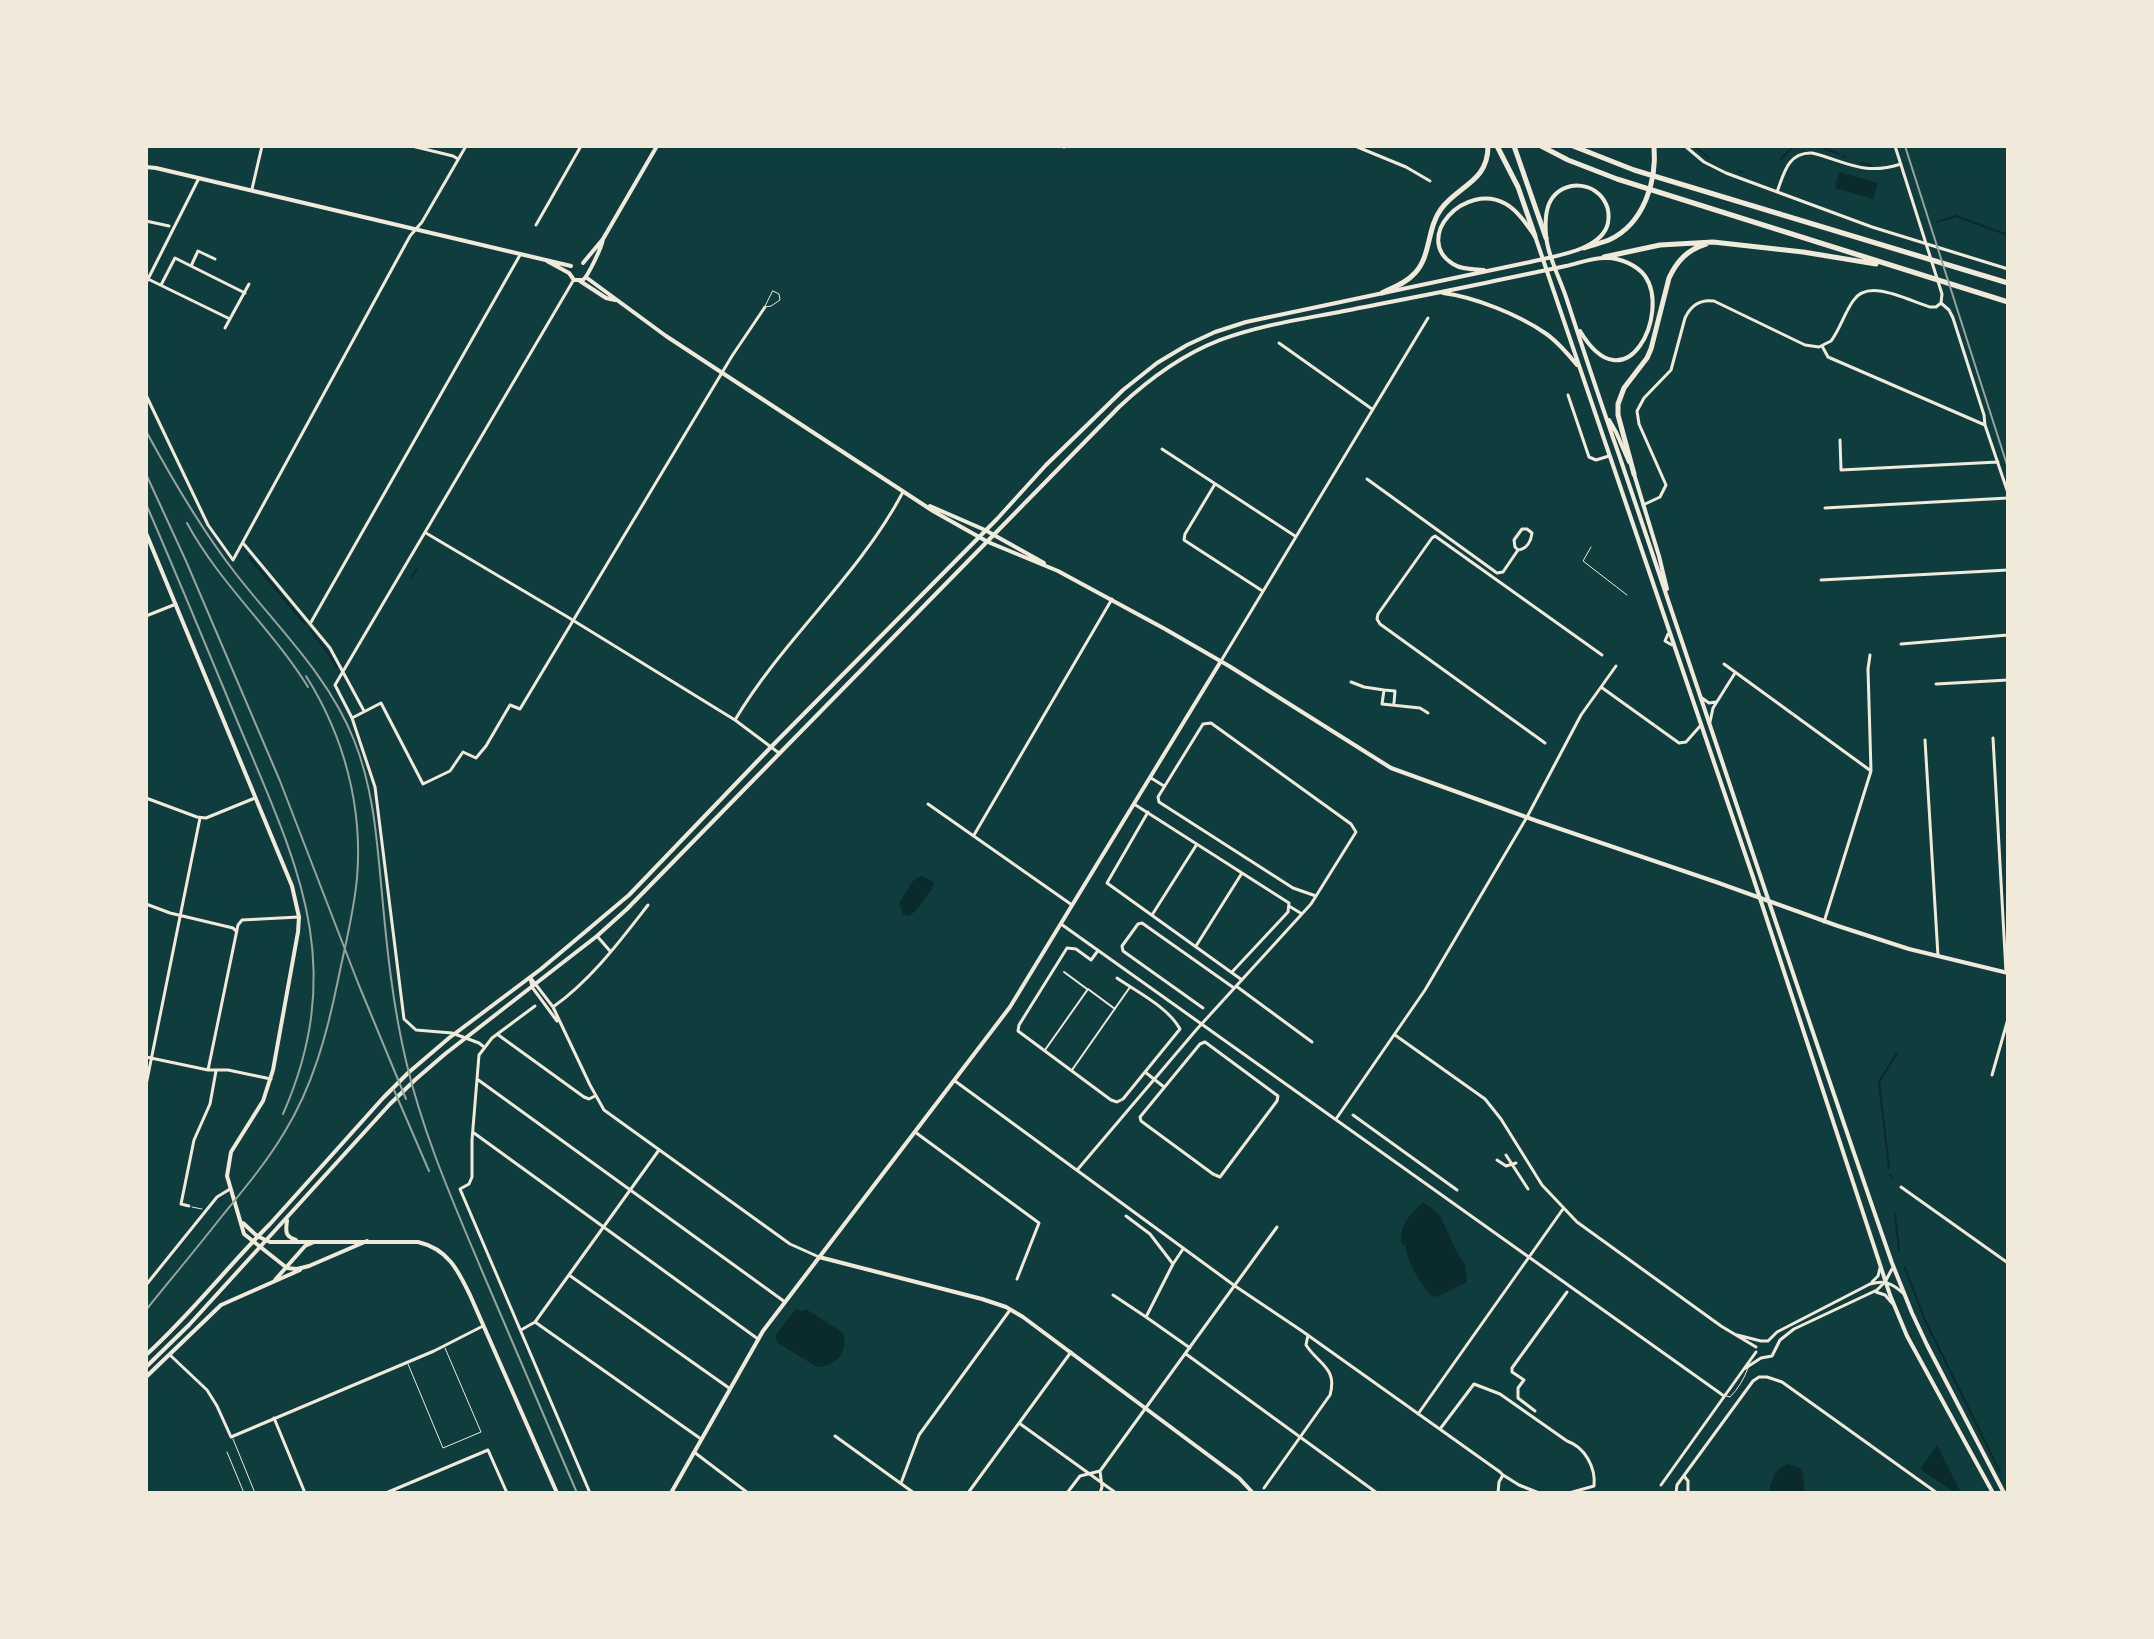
<!DOCTYPE html>
<style>
body{margin:0}
#map{position:relative;width:2154px;height:1639px;overflow:hidden;background:#0f3d3e;font-family:Rubik,sans-serif}
canvas{display:block}
.frame{position:absolute;inset:0;border:148px solid #f1e9da;pointer-events:none}
</style>
<div id="map">
<canvas width="2154" height="1639"></canvas>
<div class="frame"></div>
</div>
<script>
const g = document.querySelector('canvas').getContext('2d');
g.lineJoin = 'round';
function fill(path, color) {
  g.fillStyle = color;
  g.fill(path, 'evenodd');
}
function trace(path, color, width, dash) {
  g.strokeStyle = color;
  g.lineWidth = width;
  g.lineCap = dash ? 'butt' : 'round';
  g.setLineDash(dash || []);
  g.stroke(path);
}
fill(new Path2D(`
 M1839 172 1878 183 1873 199 1835 188Z
 M921 876 931 880 934 884C931 892 916 913 909 916L903 914 899 903 913 881Z
 M1423 1203 1432 1208 1440 1216 1459 1256 1465 1265 1467 1282 1437 1297 1430 1295C1421 1284 1406 1261 1406 1246L1401 1243C1400 1225 1410 1213 1423 1203Z
 M796 1309 803 1311 806 1309 843 1333C849 1352 836 1366 817 1367L778 1343 775 1336Z
 M1937 1445 1961 1493H1955L1920 1469Z
 M1788 1464 1800 1468 1803 1474 1805 1493H1769C1771 1481 1775 1468 1788 1464Z`), '#0a2a2b');
trace(new Path2D(`
 M1694 146 1709 158
 M1819 146 1839 154
 M1843 156 1846 157
 M1781 159 1792 148 1797 146
 M1861 163 1871 165
 M1739 171 1743 172
 M1937 222 1956 216 2008 235
 M249 557 305 624
 M411 578 417 568
 M310 630 328 653 337 667
 M1889 1168 1879 1082 1897 1053
 M1890 1174 1891 1177
 M1895 1214 1899 1250
 M1905 1268 1925 1320 2000 1472`), '#0a2a2b', 2);
trace(new Path2D(`
 M773 291 779 294 780 300 771 306 765 307Z
 M1591 547 1583 561 1627 595
 M192 1207 202 1209
 M408 1364 443 1448 481 1432 445 1348
 M1726 1396 1730 1397C1738 1389 1744 1379 1748 1368
 M233 1439 255 1493
 M227 1452 244 1493`), '#f1e9da', 1);
trace(new Path2D(`
 M1064 972 1087 989
 M1045 1050 1088 989 1115 1009
 M1072 1070 1130 987`), '#f1e9da', 2);
trace(new Path2D(`
 M412 146 453 156 458 159
 M1063 146 1064 147
 M1355 146 1406 167 1430 181
 M1685 146 1704 162 1726 173 1872 227 2008 269
 M1895 146 1942 294 1941 303
 M252 189 262 146
 M1777 192C1784 173 1788 152 1812 153 1848 162 1863 176 1901 164
 M146 221 169 226
 M536 225 581 146
 M191 266 198 251 215 259
 M148 279 230 319
 M146 283 199 178
 M161 285 175 258 245 293
 M1941 303 1949 310 1953 318 1984 415 1985 425 2008 493
 M225 328 249 284
 M1279 343 1372 409
 M1822 346 1828 357 1985 425
 M146 395 208 525 233 560 410 236 422 222 466 146
 M1568 395 1589 457 1596 460 1609 456
 M1840 440 1841 470 1998 462
 M1162 449 1295 536
 M1367 479 1497 573 1503 572 1518 550C1527 549 1531 541 1532 533L1527 529H1522L1514 540 1515 547 1518 550
 M1215 484 1185 534 1184 540 1261 590
 M1643 505 1660 497 1666 485 1639 424 1637 411 1644 398 1671 370 1685 318C1691 305 1700 299 1714 301L1805 345 1819 347 1831 341C1840 329 1844 314 1853 301 1868 277 1909 301 1930 307H1936L1941 303
 M1825 508 2008 498
 M426 533 566 616 735 720 779 753
 M243 543 330 648 364 711
 M1821 580 2008 570
 M146 616 176 604
 M310 624 520 255
 M1668 634 1665 641 1672 645
 M1901 644 2008 635
 M1870 655 1868 669 1871 771
 M1221 661 1428 318
 M1724 664 1871 771 1824 922
 M1351 682 1364 687 1384 690 1382 704 1420 708 1428 713
 M1936 684 2008 680
 M1601 687 1679 743 1686 742 1701 725
 M1384 690 1395 691 1394 703
 M1702 698 1709 703 1716 702
 M352 718 381 703 423 784 450 771 463 752 476 758 486 746 510 705 520 709 732 356 765 307
 M735 720C783 639 858 577 903 492
 M1710 722 1713 708 1735 673
 M1993 738 2006 972
 M1925 740 1938 956
 M1545 743 1380 624 1377 619 1378 614 1432 538 1435 536 1602 655
 M1151 778 1164 786
 M146 798 197 817 206 818 255 798
 M928 804 1072 905
 M1134 804 1289 903 1288 912 1232 972
 M1148 812 1107 883 1242 980
 M974 835 1112 599
 M146 904 170 913 233 928 236 931
 M1289 906 1302 914
 M1152 915 1197 844
 M1061 924 1724 1396
 M597 936 610 951
 M1196 946 1242 873
 M1097 952 1091 960 1076 949 1067 948 1019 1025 1018 1031 1111 1100 1117 1102 1123 1099 1180 1029C1168 1007 1137 992 1117 978
 M530 977 553 1007 590 1085 604 1110 790 1244 819 1257
 M530 978 532 987 557 1021
 M1236 986 1312 1042
 M535 1006 492 1038 479 1055 472 1140V1177L469 1184 460 1189 590 1493
 M553 1007C591 980 620 941 648 905
 M1203 1008 1123 951 1122 946 1138 924 1142 923 1234 988
 M497 1034 584 1097 589 1099 595 1096
 M1395 1035 1485 1099 1501 1119 1542 1185 1577 1222 1721 1326 1756 1347
 M1205 1042 1278 1096 1277 1101 1220 1177 1213 1174 1141 1121 1140 1117 1200 1044Z
 M484 1047 479 1043 452 1033 416 1030 404 1019 375 787 352 718 335 685 573 281
 M146 1057 208 1070H228L271 1079
 M208 1070 238 925 242 920 299 917
 M1145 1072 1164 1087
 M1992 1075 2008 1019
 M477 1079 785 1302
 M955 1081 1235 1286 1302 1331 1500 1472 1503 1475 1499 1482 1498 1493
 M146 1085 200 818
 M1353 1115 1457 1190
 M1336 1119 1425 990 1527 817 1581 715 1616 666
 M915 1132 1039 1223 1017 1279
 M474 1133 758 1339
 M1506 1155 1528 1189
 M1497 1160 1506 1166 1516 1163
 M1078 1169 1197 1029 1311 904C1326 880 1341 856 1356 832L1351 824 1211 723 1203 724 1158 797 1159 802 1293 888 1316 896
 M1901 1187 2008 1263
 M189 1206 181 1204 194 1140 210 1104 216 1071
 M1126 1216 1150 1234 1173 1264
 M1183 1249 1173 1264 1146 1317 1190 1348
 M569 1275 729 1388
 M1872 1282 1878 1276 1880 1268
 M146 1285 217 1197 230 1189
 M1876 1292 1885 1295 1892 1303
 M1113 1295 1146 1317
 M535 1322 701 1439
 M521 1330 535 1322 659 1150
 M1737 1335 1761 1341H1768
 M1768 1341 1777 1332 1870 1284C1885 1280 1892 1283 1904 1294
 M1186 1354 1377 1493
 M170 1355 207 1390 217 1406 231 1437 434 1351 483 1326
 M1744 1369 1761 1358 1772 1356 1780 1340 1794 1329 1877 1290 1885 1282 1892 1269
 M1535 1411 1518 1398V1388L1524 1380 1512 1372V1368L1567 1292
 M1418 1414 1563 1209
 M274 1418 305 1493
 M1019 1423 1116 1493
 M1440 1429 1474 1384 1500 1394 1567 1441C1585 1447 1596 1468 1594 1486L1569 1493
 M835 1436 914 1493
 M694 1452 748 1493
 M1100 1471 1102 1487 1100 1493
 M1503 1475 1519 1485 1539 1493
 M1684 1476 1688 1481V1493
 M901 1483 919 1435 1010 1310
 M1661 1485 1756 1352
 M1264 1488 1330 1395C1338 1368 1318 1364 1306 1345L1308 1335
 M386 1493 488 1450 507 1493
 M968 1493 1071 1352
 M1067 1493 1080 1476 1100 1471 1277 1227
 M1676 1493 1677 1485 1753 1381 1759 1377H1767L1782 1382 1937 1493`), '#f1e9da', 3);
trace(new Path2D(`
 M587 278 666 336 933 511 988 542 1058 571 1165 629 1229 666 1391 768 1537 821 1716 882 1838 926 1909 949 2008 973
 M580 281 606 298 615 300
 M930 506 985 530 1044 563
 M146 533 292 886 299 917 298 932 273 1070 263 1101 231 1152 227 1176 244 1234 287 1268 297 1269 309 1266 367 1241
 M287 1220C286 1231 284 1236 296 1240
 M243 1223 257 1236 270 1242H418C448 1249 458 1270 470 1295L557 1493
 M819 1257 982 1299 1006 1307 1023 1317 1239 1478 1253 1493
 M275 1280 305 1246 314 1242
 M146 1377 221 1305 300 1270
 M671 1493 763 1331 1010 1007 1221 661`), '#f1e9da', 4);
trace(new Path2D(`
 M146 167 156 168 571 266
 M547 261 569 273 574 280H583C588 276 602 247 603 239
 M583 263 603 239 657 146
 M1484 270C1474 269 1462 270 1453 264 1412 238 1465 181 1506 204 1518 211 1527 225 1535 236L1753 877 1890 1295 1907 1336 1993 1493
 M1443 293C1475 297 1519 315 1545 333 1557 341 1568 354 1577 365
 M1609 420 1616 432 1629 462
 M1634 474 1659 556 1667 589
 M146 1355C191 1314 227 1267 270 1224L383 1098 408 1073 449 1038 541 969 629 895 771 747 997 519 1046 465 1123 390 1157 363 1187 345 1215 332 1246 322 1530 262C1553 256 1602 251 1608 223 1609 217 1609 210 1606 204 1597 183 1567 179 1553 197 1545 207 1545 223 1546 235 1547 254 1560 279 1566 297 1583 349 1600 401 1618 452 1710 722 1798 994 1892 1263L1912 1313 1927 1345 2004 1493
 M146 1367 189 1325 390 1104 416 1079 445 1054 597 936 627 909 1119 407C1149 379 1181 355 1220 340 1260 325 1303 319 1344 311 1394 301 1444 292 1494 281 1518 276 1542 271 1566 266 1579 263 1594 257 1607 258 1620 258 1637 265 1645 276 1671 313 1626 408 1580 331`), '#f1e9da', 4);
trace(new Path2D(`
 M1497 146 1518 187 1535 236
 M1514 146 1546 238
 M1541 146 1568 160 1617 179 2008 302
 M1573 146 1634 170 2008 283
 M1584 248C1593 245 1601 243 1609 240 1644 224 1657 181 1654 146
 M1604 257 1660 245 1713 242 1803 252 1876 264
 M1382 293C1394 287 1406 283 1415 273 1431 256 1427 228 1441 209 1459 185 1488 182 1488 146
 M1634 474 1618 415V404L1624 388 1647 358 1651 349 1669 278C1677 261 1687 250 1706 244`), '#f1e9da', 5);
trace(new Path2D(`
 M1905 146 2008 468
 M146 431C173 481 201 529 236 574 278 628 328 675 354 740 374 790 377 842 382 894 387 950 393 1006 406 1061 423 1134 453 1202 482 1271 514 1345 545 1419 577 1493
 M146 474 186 561 280 781 358 983 406 1099
 M146 504C177 575 206 646 236 718 295 860 350 961 283 1114
 M187 523C220 584 272 629 308 687
 M394 1090 429 1171
 M146 1310C171 1279 197 1248 222 1216 244 1189 266 1163 284 1133 313 1086 327 1034 338 980 345 946 354 912 357 878 363 807 344 736 306 676`), '#97a49c', 2);
</script>
